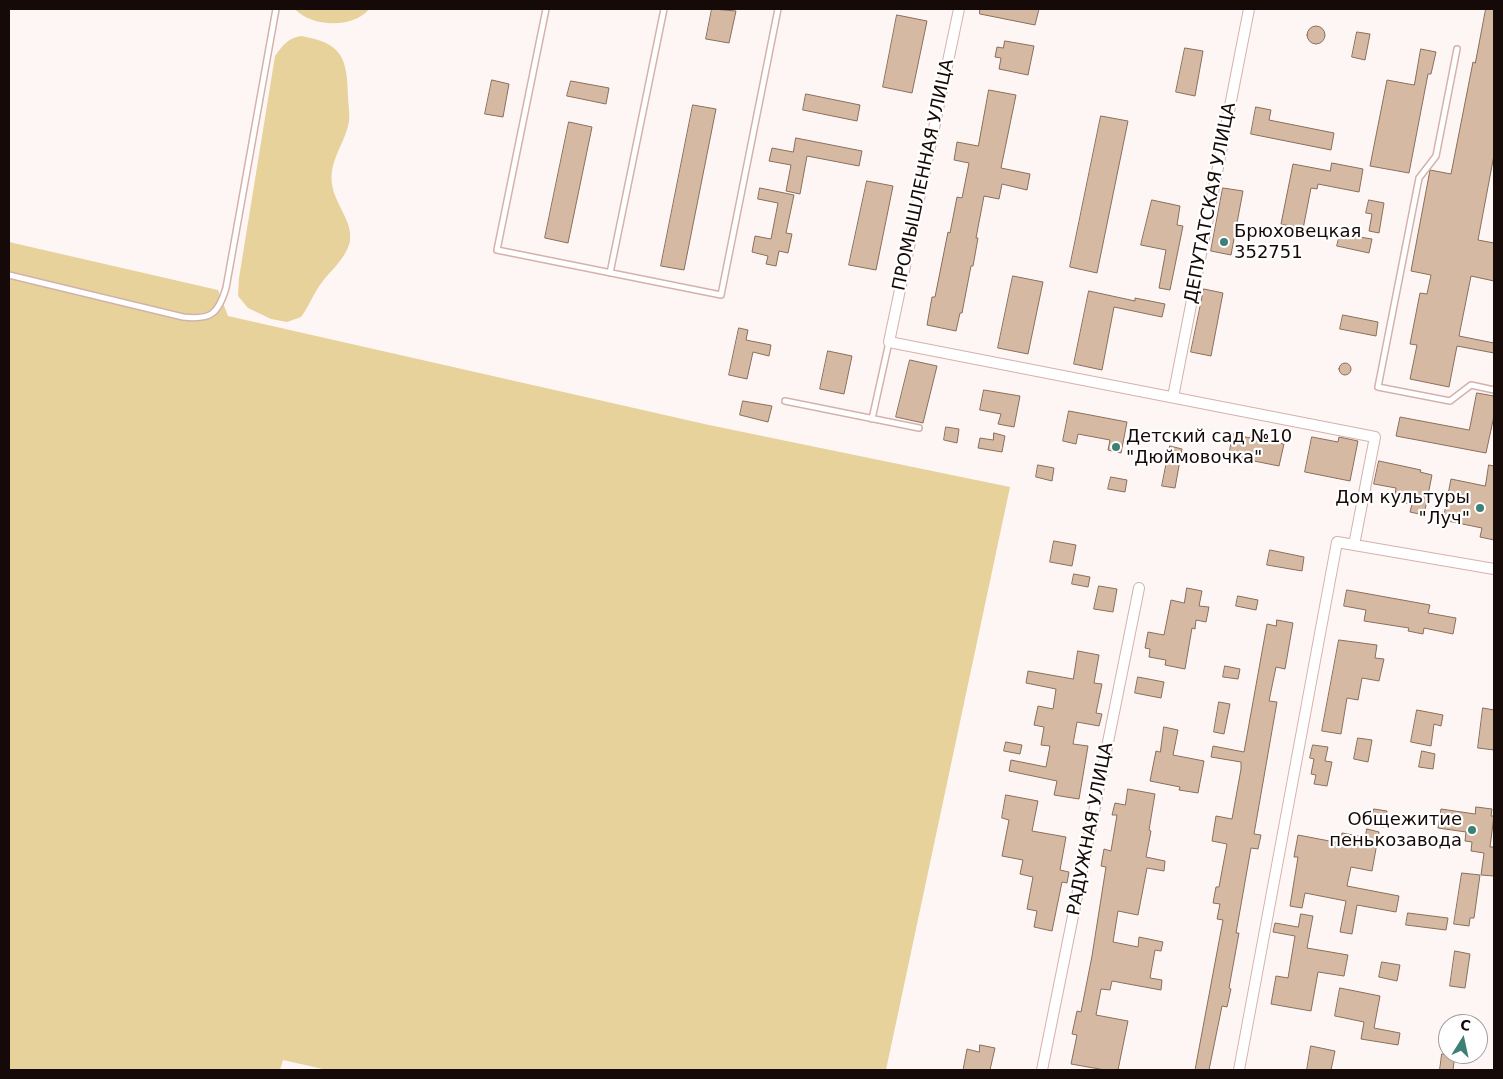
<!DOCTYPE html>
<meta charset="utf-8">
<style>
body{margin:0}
#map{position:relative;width:1503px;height:1079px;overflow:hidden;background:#fef6f5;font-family:"DejaVu Sans",sans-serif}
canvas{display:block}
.frame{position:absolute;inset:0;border:10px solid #160a08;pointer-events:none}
.north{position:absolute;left:1438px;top:1014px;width:50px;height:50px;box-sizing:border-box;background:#fff;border:1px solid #a29d9c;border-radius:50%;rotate:10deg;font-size:14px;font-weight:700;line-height:20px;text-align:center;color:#160a08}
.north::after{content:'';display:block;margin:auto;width:18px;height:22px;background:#3d8176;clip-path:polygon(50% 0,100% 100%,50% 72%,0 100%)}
</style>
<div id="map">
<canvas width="1503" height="1079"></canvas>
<div class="frame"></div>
<div class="north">С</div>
</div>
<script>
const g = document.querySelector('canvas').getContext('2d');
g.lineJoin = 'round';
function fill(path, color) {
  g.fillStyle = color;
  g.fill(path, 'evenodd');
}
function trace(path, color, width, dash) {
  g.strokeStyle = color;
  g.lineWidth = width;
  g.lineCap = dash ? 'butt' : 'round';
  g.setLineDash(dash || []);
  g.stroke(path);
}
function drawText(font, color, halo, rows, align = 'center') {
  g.font = font + ' "DejaVu Sans",sans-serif';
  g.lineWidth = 4.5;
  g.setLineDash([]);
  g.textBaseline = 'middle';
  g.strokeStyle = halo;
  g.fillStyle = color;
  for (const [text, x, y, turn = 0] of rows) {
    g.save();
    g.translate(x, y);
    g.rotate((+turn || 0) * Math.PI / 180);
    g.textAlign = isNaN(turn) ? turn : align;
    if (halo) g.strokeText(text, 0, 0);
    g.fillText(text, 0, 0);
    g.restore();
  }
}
fill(new Path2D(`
 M295 9H369C354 29 310 27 295 9Z
 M301 36C342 43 347 57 348 96 348 105 351 117 348 126 343 146 329 162 332 184 334 203 353 221 350 241 346 260 328 272 318 288 312 297 308 308 301 317L287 322 271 319 248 308 238 296 239 278 275 56C282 46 288 38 301 36Z
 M9 242 218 290 228 316 709 425 1010 487 886 1070H327L283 1060 280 1070H9Z`), '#e7d29b');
const building = new Path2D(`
 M712 9 736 11 729 43 706 39Z
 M980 9H1039L1035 25 980 14Z
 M1486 9H1494V155L1478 240 1494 243V281L1471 276 1459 336 1494 343V353L1457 346 1449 387 1410 379 1417 345 1410 344 1420 293 1427 294 1431 275 1411 271 1430 170 1451 174 1473 62 1475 63Z
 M897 15 927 21 912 93 883 87Z
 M1307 35a9 9 0 1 1 18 0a9 9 0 1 1-18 0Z
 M1357 32 1370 34 1365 60 1352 57Z
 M1005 41 1034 46 1028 75 999 69 1001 58 995 57 997 47 1003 48Z
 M1185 48 1203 51 1195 96 1176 92Z
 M1421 49 1436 52 1431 74H1428L1409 173 1370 166 1387 80 1414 85Z
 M492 80 509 84 503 117 485 114Z
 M571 81 609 88 606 104 567 96Z
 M989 90 1016 95 1001 168 1030 174 1027 190 1002 184 999 199 984 196 976 238H978L973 266H971L962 313H960L956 331 927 325 932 297H935L948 232 950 233 957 197 962 198 969 163 954 160 957 142 978 146Z
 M806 94 860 105 857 121 803 110Z
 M693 105 716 109 684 270 661 266Z
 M1256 107 1271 110 1269 120 1334 133 1331 150 1251 134Z
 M1101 116 1128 121 1097 273 1070 267Z
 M569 122 592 127 568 243 545 238Z
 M796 138 862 151 859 166 807 156 800 194 786 191 791 165 769 161 772 148 793 152Z
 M1332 163 1363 169 1359 192 1318 184 1317 189 1311 188 1303 229 1281 224 1293 164 1330 171Z
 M867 181 893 186 876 270 849 265Z
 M760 188 794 195 786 233 792 234 788 253 779 251 776 266 766 264 768 256 752 252 755 236 771 239 778 203 758 199Z
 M1223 188 1243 191 1231 255 1211 251Z
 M1152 200 1180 206 1177 225 1183 226 1170 290 1159 288 1166 250 1141 245Z
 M1369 200 1384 203 1379 233 1369 231 1372 214 1366 213Z
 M1340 234 1372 239 1369 253 1337 246Z
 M1013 276 1043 282 1028 354 998 348Z
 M1204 289 1223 293 1211 356 1191 352Z
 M1089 291 1135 301V298L1165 304 1162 317 1114 307 1102 370 1074 364Z
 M1343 315 1378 322 1376 336 1340 329Z
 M739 328 748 330 746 340 771 345 769 356 753 352 747 379 729 375Z
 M828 351 852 356 844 394 820 389Z
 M910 360 937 366 923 423 896 417Z
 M1339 369a6 6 0 1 1 12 0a6 6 0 1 1-12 0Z
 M984 390 1020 396 1014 427 998 424 1001 414 980 410Z
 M1477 393 1494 396V416L1486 453 1396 436 1400 417 1469 430Z
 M743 401 772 406 768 422 740 415Z
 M1069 411 1127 422 1121 453 1108 450 1110 440 1078 434 1076 444 1063 441Z
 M946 427 959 429 957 443 944 440Z
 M994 433 1005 436 1002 452 978 448 980 438 993 440Z
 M1233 434 1250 438 1251 434 1262 436V440L1284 444 1279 466 1229 456Z
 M1312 437 1338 442 1339 437 1358 441 1350 481 1305 472Z
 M1170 446 1182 449 1175 488 1162 486Z
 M1379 461 1421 470 1420 472 1432 475 1424 515 1410 512 1412 504 1394 501 1396 488 1374 484Z
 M1038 465 1054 468 1052 481 1036 477Z
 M1489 465 1494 466V540L1480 537 1482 528 1443 520 1451 479 1485 486Z
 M1111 477 1127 480 1125 492 1108 489Z
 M1054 541 1076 545 1072 566 1050 562Z
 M1270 550 1304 557 1302 571 1267 565Z
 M1074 574 1090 577 1088 587 1072 584Z
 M1099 586 1117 589 1113 612 1094 609Z
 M1187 588 1202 591 1199 606 1209 607 1206 622 1196 620 1195 629 1192 628 1185 669 1165 665 1166 660 1149 657 1150 649 1145 648 1148 632 1164 635 1171 600 1184 603Z
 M1347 590 1430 605 1428 613 1456 618 1453 634 1424 628 1423 634 1408 631 1409 628 1364 621 1366 610 1344 606Z
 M1238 596 1258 600 1256 610 1236 606Z
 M1277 620 1293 623 1285 669 1276 667 1269 701 1277 702 1254 834 1261 835 1258 849 1251 848 1236 933H1239L1229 988 1231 989 1227 1007 1222 1006 1209 1070H1195L1223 920 1217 919 1220 904 1213 903 1216 887H1219L1227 844 1212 841 1216 816 1232 819 1241 769V762L1211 757 1213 746 1244 752 1267 624 1276 626Z
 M1339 640 1377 645 1375 658 1384 659 1379 681 1362 678 1358 700 1347 698 1341 734 1322 731Z
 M1078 651 1099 655 1094 683 1102 684 1096 713 1102 714 1099 726 1077 722 1073 744 1088 746 1079 799 1054 795 1057 781 1009 771 1011 760 1046 767 1050 746 1041 745 1044 727 1034 725 1038 706 1053 709 1056 689 1026 683 1028 671 1073 679Z
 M1225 666 1240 669 1238 679 1223 677Z
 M1138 677 1164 682 1161 698 1135 693Z
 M1219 702 1230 704 1224 734 1214 732Z
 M1483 708 1494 710V750L1478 748Z
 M1417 710 1443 715 1441 726 1434 724 1431 746 1411 742Z
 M1164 727 1178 730 1173 755 1204 761 1198 793 1179 790 1180 787 1150 781 1156 751 1160 752Z
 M1358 738 1372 740 1368 762 1354 759Z
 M1006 742 1022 745 1020 754 1004 751Z
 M1313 745 1328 747 1325 761 1332 762 1327 786 1314 784 1316 775 1311 774 1314 759 1310 758Z
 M1422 751 1435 754 1433 769 1419 767Z
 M1128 789 1155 794 1149 830 1151 831 1146 857 1165 861 1164 871 1147 868 1138 915 1118 911 1113 942 1138 947 1139 937 1163 942 1161 951 1155 950 1150 978 1162 980 1161 990 1112 981 1110 990 1101 989 1096 1015 1128 1021 1118 1070H1105L1071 1064 1077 1035 1072 1034 1077 1011 1081 1012 1092 956 1106 867 1101 866 1104 849 1111 851 1117 815H1112L1115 803 1125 805Z
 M1006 795 1038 801 1032 831 1066 837 1060 870 1069 872 1067 883 1062 882 1052 931 1034 927 1037 911 1027 909 1033 877 1020 874 1023 860 1002 856 1009 820 1002 818Z
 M1476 807 1492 809 1491 816H1494L1490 847H1494V876L1481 875 1484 853 1471 851 1472 842 1465 841 1466 832 1438 828 1441 809 1475 814Z
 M1374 809 1387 811 1384 827 1371 825Z
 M1367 829 1379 832 1372 871 1351 867 1347 886 1399 896 1396 912 1357 905 1352 934 1340 932 1346 901 1305 893 1302 908 1290 906 1298 857H1294L1298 835 1340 843 1342 833 1365 837Z
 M1462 873 1480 875 1474 918H1470L1469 926 1454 924Z
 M1408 913 1448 918 1446 930 1406 925Z
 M1301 914 1313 916 1307 948 1348 955 1344 976 1318 972 1311 1011 1271 1004 1276 976 1288 978 1295 936 1273 932 1275 923 1298 927Z
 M1455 951 1470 954 1465 988 1450 986Z
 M1382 962 1400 965 1397 981 1379 977Z
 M1340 988 1380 996 1374 1028 1400 1033 1398 1045 1361 1039 1364 1022 1335 1016Z
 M980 1045 995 1048 990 1070H963L967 1049 979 1052Z
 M1311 1046 1335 1051 1331 1070H1307Z
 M1442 1054H1455L1453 1070H1440Z`);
fill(building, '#d6b9a3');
trace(building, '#896f5b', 1);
const service = new Path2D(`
 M546 9 497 250 721 295 778 9
 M1457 49 1436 156 1419 178 1378 387 1450 401 1471 385 1494 390
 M610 273 664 9
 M9 275 183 317C210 320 218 315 226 288L276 9
 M785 401 919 428
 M872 419 889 342`);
const minor = new Path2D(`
 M959 9 889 342 1375 437 1354 545
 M1173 397 1249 9
 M1042 1070 1139 588
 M1239 1070 1337 542 1494 569`);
trace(service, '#d6b1ab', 8);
trace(minor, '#d6b1ab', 12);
trace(service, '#fff', 5);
trace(minor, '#fff', 10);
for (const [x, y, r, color] of [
 [1224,242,5,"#3d8176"],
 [1116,447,5,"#3d8176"],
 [1480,508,5,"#3d8176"],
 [1472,830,5,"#3d8176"]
]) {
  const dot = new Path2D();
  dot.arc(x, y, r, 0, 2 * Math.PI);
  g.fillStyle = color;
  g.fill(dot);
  trace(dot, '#fff', 2);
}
drawText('18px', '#160a08', '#fff', [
 ["ПРОМЫШЛЕННАЯ УЛИЦА",924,175,-78],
 ["ДЕПУТАТСКАЯ УЛИЦА",1211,203,-79],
 ["РАДУЖНАЯ УЛИЦА",1091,829,-79]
]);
drawText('18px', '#160a08', '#fff', [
 ["Брюховецкая",1234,232],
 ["352751",1234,253],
 ["Детский сад №10",1126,437],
 ["\"Дюймовочка\"",1126,458],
 ["Дом культуры",1470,498,"right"],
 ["\"Луч\"",1470,519,"right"],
 ["Общежитие",1462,820,"right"],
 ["пенькозавода",1462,841,"right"]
], 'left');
</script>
